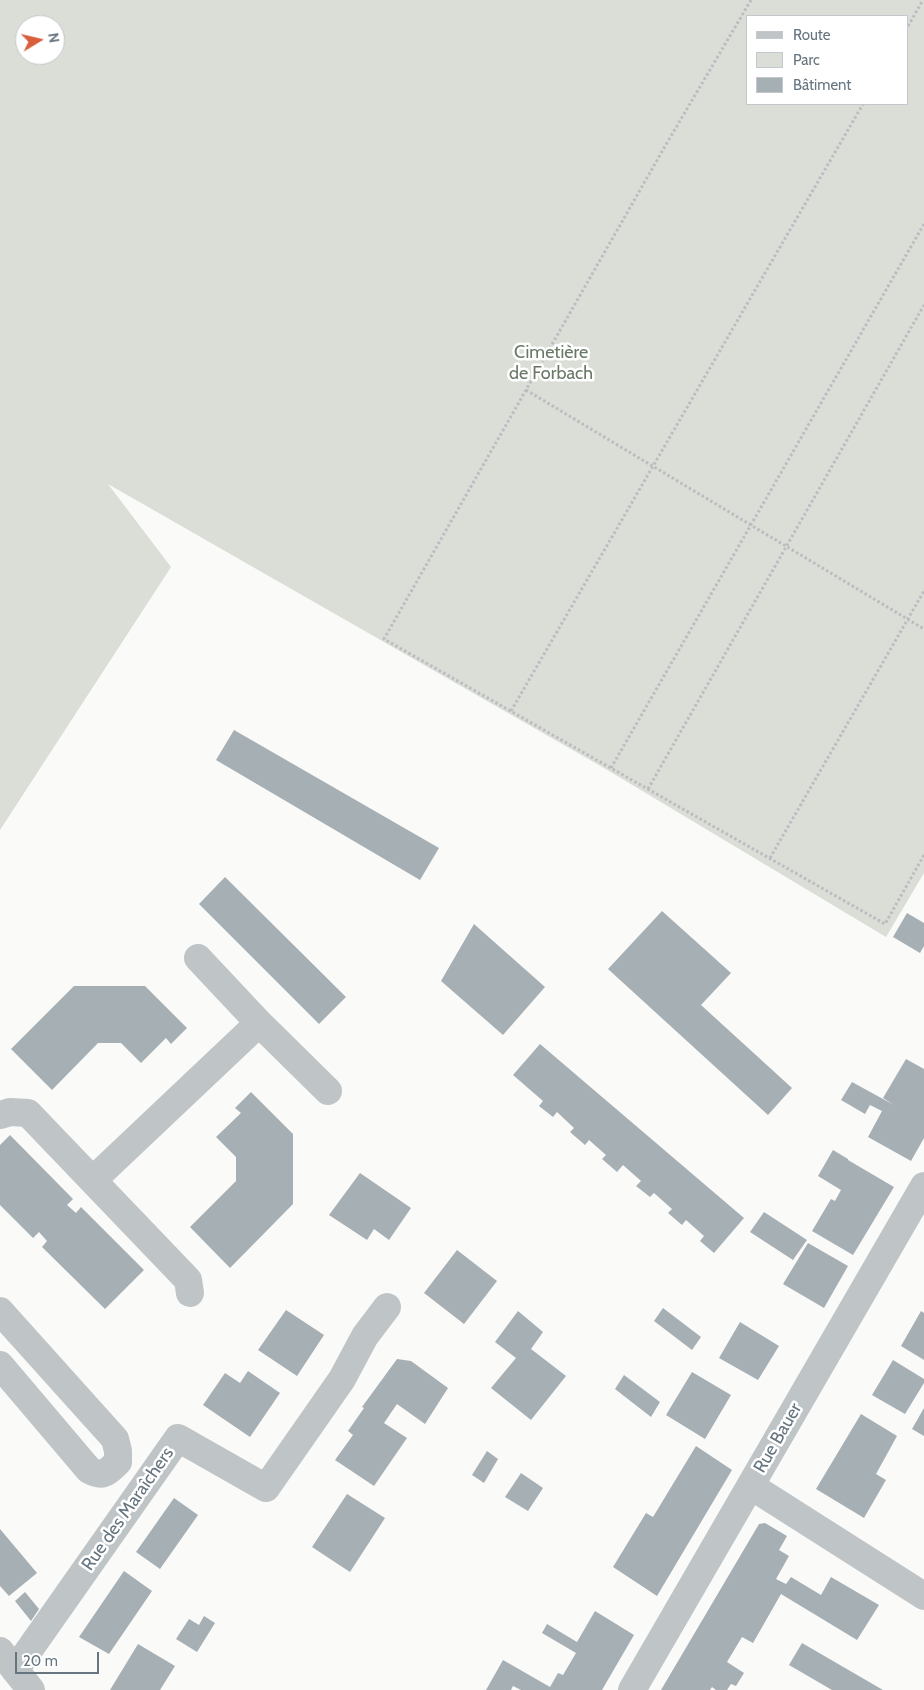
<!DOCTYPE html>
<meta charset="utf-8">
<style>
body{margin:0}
#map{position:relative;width:924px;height:1690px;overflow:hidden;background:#fafaf8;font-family:Cabin,sans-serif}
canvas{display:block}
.legend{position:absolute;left:746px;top:15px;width:162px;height:90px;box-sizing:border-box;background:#fff;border:1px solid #c2c8cc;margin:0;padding:6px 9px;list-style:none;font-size:15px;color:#667580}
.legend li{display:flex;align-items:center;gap:10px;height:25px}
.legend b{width:25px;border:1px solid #c2c8cc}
.north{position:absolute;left:15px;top:15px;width:50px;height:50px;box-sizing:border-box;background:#fff;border:1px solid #c2c8cc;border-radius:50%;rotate:81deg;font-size:14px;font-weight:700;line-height:20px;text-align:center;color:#667580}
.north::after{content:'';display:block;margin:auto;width:18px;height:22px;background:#d75f3b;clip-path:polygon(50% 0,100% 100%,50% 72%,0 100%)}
.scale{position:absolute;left:15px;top:1652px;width:84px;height:22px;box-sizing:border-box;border:2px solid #667580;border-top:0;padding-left:6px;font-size:15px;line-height:18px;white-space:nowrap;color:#667580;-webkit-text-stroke:4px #fff;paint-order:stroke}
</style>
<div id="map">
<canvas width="924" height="1690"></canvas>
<ul class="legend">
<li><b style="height:6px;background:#bfc4c7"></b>Route</li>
<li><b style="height:14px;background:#daded7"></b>Parc</li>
<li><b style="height:14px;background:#a6afb4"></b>Bâtiment</li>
</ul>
<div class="north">N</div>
<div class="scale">20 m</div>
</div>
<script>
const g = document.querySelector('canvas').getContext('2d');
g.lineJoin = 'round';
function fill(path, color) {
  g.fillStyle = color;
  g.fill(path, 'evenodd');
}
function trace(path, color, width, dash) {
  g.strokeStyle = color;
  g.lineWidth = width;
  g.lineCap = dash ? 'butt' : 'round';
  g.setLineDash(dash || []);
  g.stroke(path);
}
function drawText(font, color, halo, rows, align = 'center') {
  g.font = font + ' Cabin,sans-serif';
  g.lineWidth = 5;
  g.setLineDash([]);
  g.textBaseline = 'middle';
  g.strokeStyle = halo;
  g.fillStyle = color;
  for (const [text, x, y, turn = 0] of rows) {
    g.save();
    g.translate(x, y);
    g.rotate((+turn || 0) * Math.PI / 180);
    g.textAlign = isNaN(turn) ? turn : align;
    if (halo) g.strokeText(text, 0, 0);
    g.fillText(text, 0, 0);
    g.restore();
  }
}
fill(new Path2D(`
 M0 0H924V873L886 937 604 768 108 484 171 567 0 830ZM748 16H908V104H748ZM25 25H55V55H25Z`), '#daded7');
fill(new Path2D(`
 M234 730 439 848 420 880 216 760Z
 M225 877 346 997 319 1024 199 904Z
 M662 911 731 973 701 1005 792 1088 768 1115 608 969Z
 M907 913 924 923V946L920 953 893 937Z
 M474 924 545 987 503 1035 441 981Z
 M74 986H145L187 1028 171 1044 166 1038 141 1063 121 1043H98L52 1090 11 1049Z
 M540 1044 744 1218 714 1253 700 1241 704 1236 686 1220 682 1225 668 1213 672 1209 654 1193 650 1197 636 1186 641 1181 623 1165 617 1172 602 1159 606 1155 589 1140 585 1145 570 1132 574 1128 557 1112 553 1117 539 1106 543 1101 513 1075Z
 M906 1059 924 1069V1138L911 1161 868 1137 882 1111 870 1105 865 1114 841 1100 852 1082 894 1105 883 1098Z
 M251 1092 293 1134V1204L230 1268 190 1227 236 1181V1157L216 1137 241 1113 235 1108Z
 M10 1135 73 1199 67 1205 76 1213 81 1207 144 1270 105 1309 42 1247 47 1241 39 1232 33 1238 0 1205V1145Z
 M833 1150 848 1159V1160L894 1187 853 1255 812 1231 831 1199 835 1201 841 1190 818 1176Z
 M360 1173 411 1208 389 1240 374 1229 367 1240 329 1215Z
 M764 1212 807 1240 793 1260 750 1232Z
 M808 1243 848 1266 824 1308 783 1284Z
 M457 1250 497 1281 464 1324 424 1293Z
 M663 1308 701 1337 692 1350 654 1321Z
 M286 1310 324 1335 297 1376 258 1350Z
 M518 1311 543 1332 531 1349 566 1376 531 1420 491 1388 516 1358 495 1342Z
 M921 1311 924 1313V1360L901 1346Z
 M740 1322 779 1346 758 1380 719 1358Z
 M397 1359 411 1361 448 1388 425 1424 397 1404 384 1423 407 1438 374 1486 335 1460 353 1435 348 1431 364 1408 362 1407Z
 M893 1360 924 1379V1383L905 1414 872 1395Z
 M248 1371 280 1393 250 1437 203 1405 225 1373 240 1383Z
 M692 1372 731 1395 705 1439 666 1415Z
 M624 1375 660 1402 651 1417 615 1389Z
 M924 1408V1436L912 1429Z
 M861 1414 897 1436 876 1474 886 1480 864 1518 816 1489Z
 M696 1446 732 1470 657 1596 613 1567 646 1513 653 1517Z
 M487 1451 498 1459 484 1483 472 1475Z
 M521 1473 543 1488 528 1511 505 1497Z
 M347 1494 385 1518 350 1572 312 1547Z
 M174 1498 198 1515 160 1569 136 1552Z
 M765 1523 787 1536 779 1550 789 1556 776 1579 786 1584 791 1577 821 1595 831 1577 879 1605 857 1640 781 1594 753 1643 742 1637 727 1662 744 1673 736 1686 731 1684 727 1690H716L712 1687 710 1690H661L759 1524Z
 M0 1529 37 1573 9 1596 0 1586Z
 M124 1571 152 1591 109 1654 79 1637Z
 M25 1592 39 1609 31 1621 15 1601Z
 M595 1611 634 1635 602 1690H521L513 1686 511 1690H486L503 1660 550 1687 558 1673 563 1675 576 1653 542 1633 547 1624 577 1642Z
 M204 1616 215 1623 197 1652 176 1639 189 1619 199 1625Z
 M802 1643 883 1690H832L789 1665Z
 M138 1644 175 1666 160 1690H110Z`), '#a6afb4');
trace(new Path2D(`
 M751 0 664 148 384 639 885 924 924 855
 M908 26 923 0
 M526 390 924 629
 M511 711 863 104
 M611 768 924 224
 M648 789 924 305
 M770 858 924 591`), '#babdc0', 3, [2.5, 2.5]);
trace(new Path2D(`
 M259 1023 328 1091
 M0 1115 10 1112 28 1113 188 1280 190 1293
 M93 1180 259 1023 198 958
 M0 1311 115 1439 118 1451V1462C107 1472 104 1478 89 1470L0 1365
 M751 1486 924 1596
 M0 1651 31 1690
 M15 1670 178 1438 266 1488 342 1379 365 1336 387 1307
 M632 1690 924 1186`), '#bfc4c7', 28);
drawText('18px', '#697966', '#fff', [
 ["Cimetière",551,353],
 ["de Forbach",551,374]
]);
drawText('18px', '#667580', '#fff', [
 ["Rue Bauer",778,1438,-60],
 ["Rue des Maraîchers",128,1509,-55]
]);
</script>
